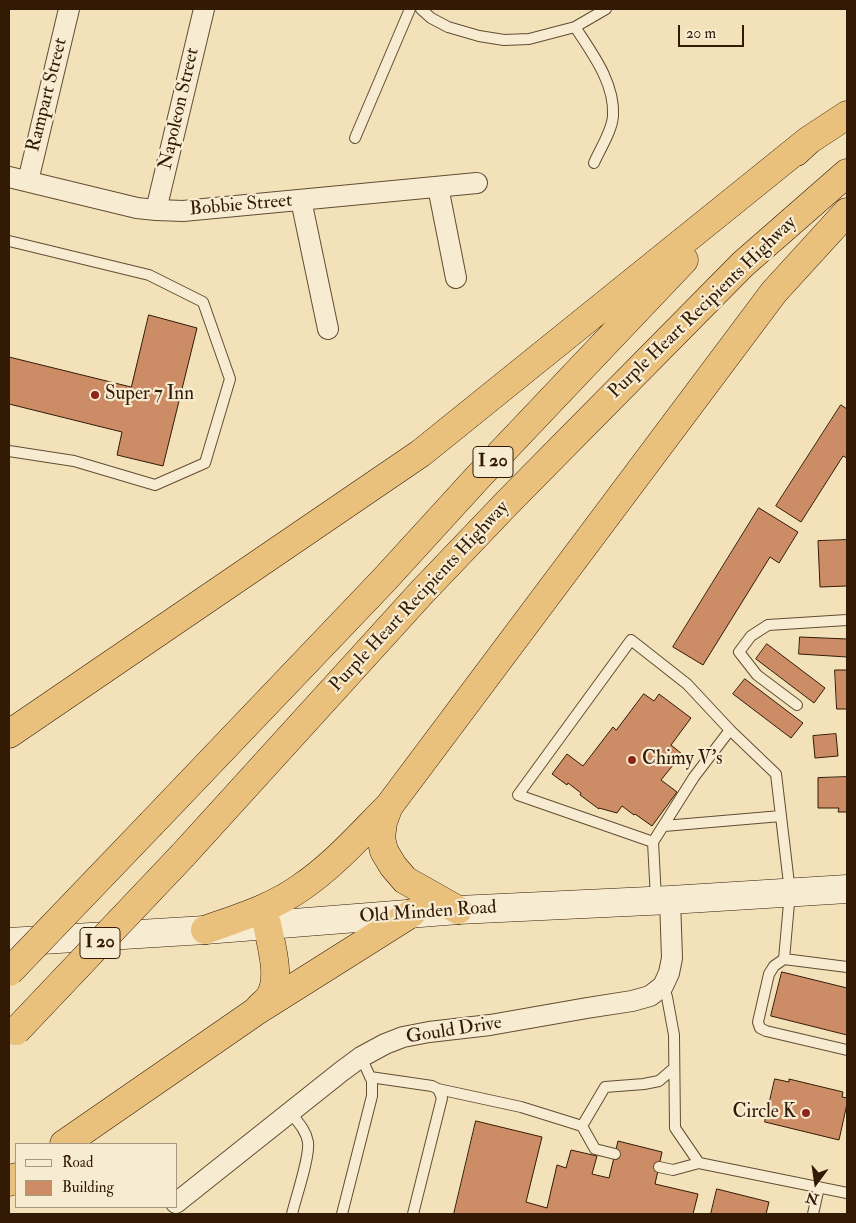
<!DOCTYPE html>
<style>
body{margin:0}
#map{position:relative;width:856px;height:1223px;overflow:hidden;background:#f3e2b9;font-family:"IM FELL Double Pica",serif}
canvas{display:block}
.frame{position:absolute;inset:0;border:10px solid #331a05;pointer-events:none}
.legend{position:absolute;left:15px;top:1143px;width:162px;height:65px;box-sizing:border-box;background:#f7ecd2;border:1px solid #a99880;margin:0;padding:6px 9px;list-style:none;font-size:15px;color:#331a05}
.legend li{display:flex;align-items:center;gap:10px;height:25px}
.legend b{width:25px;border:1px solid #a99880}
.north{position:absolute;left:791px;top:1158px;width:50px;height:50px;-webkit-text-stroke:4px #f7ecd2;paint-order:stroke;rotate:194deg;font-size:14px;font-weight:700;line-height:20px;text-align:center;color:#331a05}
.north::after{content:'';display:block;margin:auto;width:18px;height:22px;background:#331a05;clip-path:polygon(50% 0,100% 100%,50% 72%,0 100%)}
.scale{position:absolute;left:678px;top:25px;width:66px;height:22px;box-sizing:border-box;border:2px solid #331a05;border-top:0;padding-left:6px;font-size:15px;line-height:18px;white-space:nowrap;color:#331a05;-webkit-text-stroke:4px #f7ecd2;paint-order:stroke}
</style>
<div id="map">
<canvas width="856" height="1223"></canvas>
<div class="frame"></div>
<ul class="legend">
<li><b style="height:6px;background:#f7ecd2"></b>Road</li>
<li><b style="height:14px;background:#cc8c65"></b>Building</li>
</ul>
<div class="north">N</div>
<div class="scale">20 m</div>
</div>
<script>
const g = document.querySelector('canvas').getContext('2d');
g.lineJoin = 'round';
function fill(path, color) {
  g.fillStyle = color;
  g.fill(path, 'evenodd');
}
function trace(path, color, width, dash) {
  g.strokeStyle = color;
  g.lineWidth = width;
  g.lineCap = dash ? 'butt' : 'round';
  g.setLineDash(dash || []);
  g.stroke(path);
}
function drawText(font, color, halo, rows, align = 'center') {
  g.font = font + ' "IM FELL Double Pica",serif';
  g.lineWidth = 4.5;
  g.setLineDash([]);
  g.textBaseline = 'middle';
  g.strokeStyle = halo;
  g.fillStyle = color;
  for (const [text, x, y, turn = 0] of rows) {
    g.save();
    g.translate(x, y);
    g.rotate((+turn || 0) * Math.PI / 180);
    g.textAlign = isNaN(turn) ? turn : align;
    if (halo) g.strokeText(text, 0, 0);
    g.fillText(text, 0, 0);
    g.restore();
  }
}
const building = new Path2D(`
 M149 315 197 328 163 466 117 455 122 432 9 404V357L131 387Z
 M841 405 847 409V458L843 456 801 522 776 506Z
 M759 508 798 532 779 563 770 557 703 665 673 647Z
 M847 540V586L820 587 818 541Z
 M800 637 847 639V657L799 654Z
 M767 644 825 688 814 703 756 659Z
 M835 670H847V709H837Z
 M745 679 803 723 791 738 733 694Z
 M644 694 654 701 659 694 691 718 671 745 682 754 661 780 677 792 652 826 635 814 634 815 622 806 617 813 599 808V809L580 795 581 793 568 783 567 785 552 774 567 754 583 766 613 727 616 730Z
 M836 734 838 756 815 758 813 736Z
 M847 777V812H838L839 808H818V778Z
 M782 972 847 988V1035L771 1016Z
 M775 1079 789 1082V1079L843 1092 842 1097 847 1098V1104L839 1140 765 1122Z
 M476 1121 542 1137 526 1202 547 1208 557 1165 566 1168 571 1150 597 1156 592 1174 609 1178 618 1141 662 1152 655 1184 698 1194 693 1214H454Z
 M717 1189 769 1202 766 1214H711Z`);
fill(building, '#cc8c65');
trace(building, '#331a05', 1);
const service = new Path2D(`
 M421 9 431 18 448 27 479 36 504 40 529 39 575 27 606 9
 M575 27C592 53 615 83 613 116 612 131 600 149 594 163
 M355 138 410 9
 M9 241 149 275 203 302 230 379 205 463 155 485 74 461 9 451
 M797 705 757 675 739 652 751 636 768 625 847 620
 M664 826 781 816
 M653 842 518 795 631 640 687 684 730 730
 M656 899 653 842 694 777 730 730 776 774 790 892 784 959 847 967
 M784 959 774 966 769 974 758 1022 760 1028 766 1031 847 1050
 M663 986 667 997 674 1035 675 1128 699 1163 847 1193
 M370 1077 432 1086 438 1089 442 1098 413 1214
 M438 1089 521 1107 582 1126 605 1087 644 1084 659 1081 674 1068
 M290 1112C297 1121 306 1130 308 1142 310 1157 296 1197 292 1214
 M582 1126 595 1149 615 1154
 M659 1167 673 1170 699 1163
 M342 1214 372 1096V1081L361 1057
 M813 1214 819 1187`);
const minor = new Path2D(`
 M9 177 137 208 156 210 183 211 477 183
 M28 181 69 9
 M438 187 456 278
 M301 200 328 329
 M156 210 204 9
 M176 1203 342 1071 361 1057 385 1044 403 1037 429 1032 490 1025 587 1008 632 1001 650 996 663 986 669 973 672 958 670 900`);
const secondary = new Path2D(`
 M9 942 205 930 458 910 670 900 847 889`);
const motorway = new Path2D(`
 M796 152 809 140 847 115
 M9 734 421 453 809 140
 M152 823 384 580 479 476 684 260
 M183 855 422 592 508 502 743 264 847 173
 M458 910 405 880 393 866 384 851 381 838 383 822 389 806 774 292 847 212
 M205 930C238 918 272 908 300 888 333 866 360 835 388 807
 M258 1009C261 1005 266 1002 269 998 282 979 271 945 267 924
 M64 1144 255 1012 412 913
 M9 1182 16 1177`);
trace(service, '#634c32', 12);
trace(minor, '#634c32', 22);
trace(secondary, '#331a05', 29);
trace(motorway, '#331a05', 29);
trace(service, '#f7ecd2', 10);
trace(minor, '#f7ecd2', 20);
trace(secondary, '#f7ecd2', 28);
trace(motorway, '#eac17c', 28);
const motorwayBridge = new Path2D(`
 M9 972 152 823
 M16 1031 183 855`);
trace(motorwayBridge, '#331a05', 29, []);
trace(motorwayBridge, '#eac17c', 28);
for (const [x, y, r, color] of [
 [95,395,5,"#8f2418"],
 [632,760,5,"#8f2418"],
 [806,1113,5,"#8f2418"]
]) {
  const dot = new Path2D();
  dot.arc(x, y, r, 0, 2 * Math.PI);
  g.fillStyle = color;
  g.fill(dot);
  trace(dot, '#f7ecd2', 2);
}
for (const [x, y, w] of [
 [493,462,40],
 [100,943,40]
]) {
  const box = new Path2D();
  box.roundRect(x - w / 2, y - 15.5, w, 31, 4);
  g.fillStyle = '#f7ecd2';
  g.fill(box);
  trace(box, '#331a05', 1);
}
drawText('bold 18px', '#331a05', null, [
 ["I 20",493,462],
 ["I 20",100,943]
]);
drawText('19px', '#331a05', '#f7ecd2', [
 ["Rampart Street",48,95,-76],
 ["Napoleon Street",180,109,-77],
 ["Bobbie Street",241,206,-5],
 ["Purple Heart Recipients Highway",703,308,-44],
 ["Purple Heart Recipients Highway",420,597,-47],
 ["Old Minden Road",428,913,-4],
 ["Gould Drive",454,1031,-9]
]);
drawText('19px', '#331a05', '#f7ecd2', [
 ["Super 7 Inn",105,395],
 ["Chimy V's",642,760],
 ["Circle K",796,1113,"right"]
], 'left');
</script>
